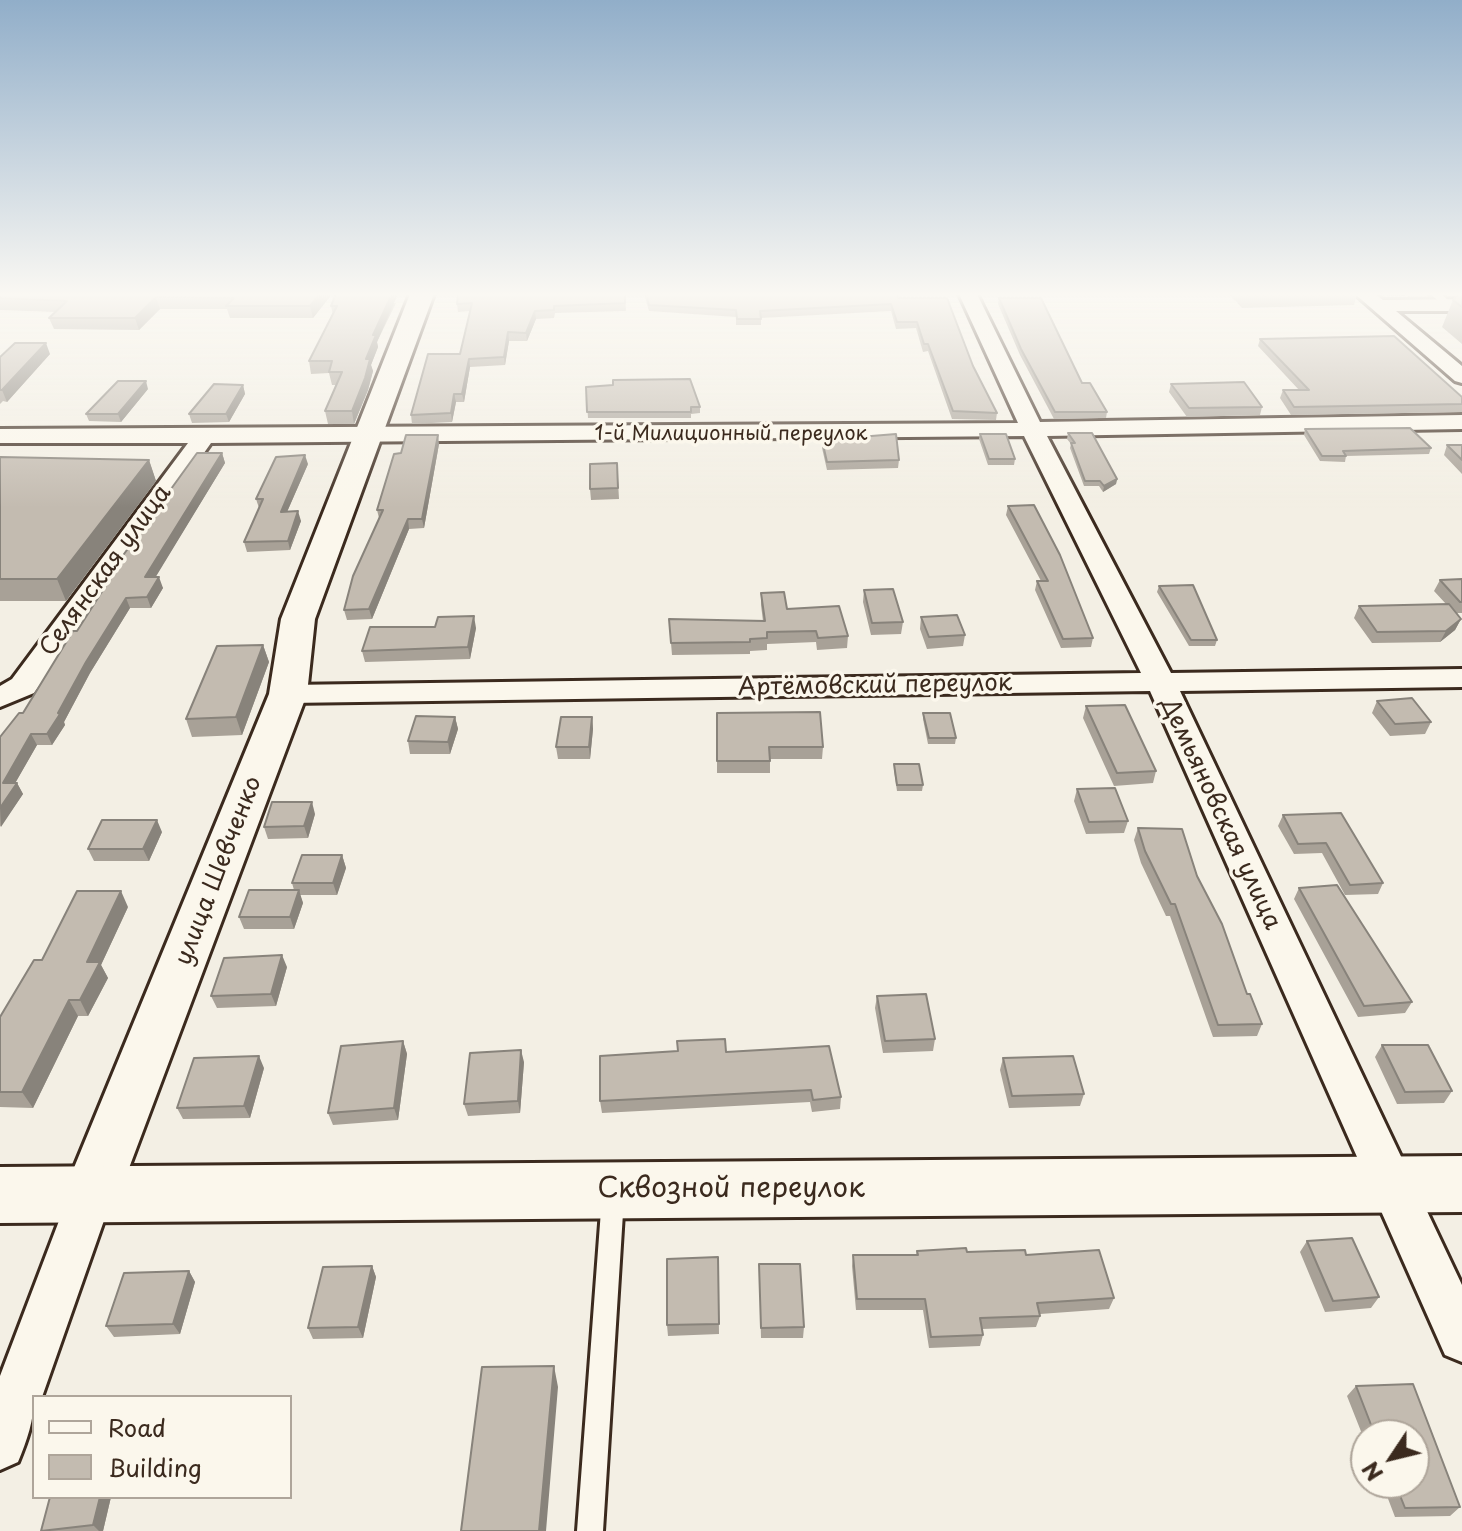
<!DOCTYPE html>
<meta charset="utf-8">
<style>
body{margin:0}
#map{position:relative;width:1462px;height:1531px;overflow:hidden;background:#f3efe4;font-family:"Playpen Sans",sans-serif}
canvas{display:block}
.legend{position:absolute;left:32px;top:1395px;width:260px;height:104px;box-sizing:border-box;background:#fbf7ec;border:2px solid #aea59a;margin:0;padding:10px 14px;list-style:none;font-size:24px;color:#3b2a1e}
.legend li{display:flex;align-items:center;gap:16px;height:40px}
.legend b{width:40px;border:2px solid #aea59a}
.north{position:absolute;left:1350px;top:1419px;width:80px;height:80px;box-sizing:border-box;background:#fbf7ec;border:2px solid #aea59a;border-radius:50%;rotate:235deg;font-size:22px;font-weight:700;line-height:32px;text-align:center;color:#3b2a1e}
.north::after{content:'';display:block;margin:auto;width:28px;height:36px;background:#3b2a1e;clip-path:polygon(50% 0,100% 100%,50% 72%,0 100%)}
</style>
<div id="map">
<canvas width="1462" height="1531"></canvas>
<ul class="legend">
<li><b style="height:10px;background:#fbf7ec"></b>Road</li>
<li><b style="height:22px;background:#c3bbb0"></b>Building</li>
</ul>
<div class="north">N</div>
</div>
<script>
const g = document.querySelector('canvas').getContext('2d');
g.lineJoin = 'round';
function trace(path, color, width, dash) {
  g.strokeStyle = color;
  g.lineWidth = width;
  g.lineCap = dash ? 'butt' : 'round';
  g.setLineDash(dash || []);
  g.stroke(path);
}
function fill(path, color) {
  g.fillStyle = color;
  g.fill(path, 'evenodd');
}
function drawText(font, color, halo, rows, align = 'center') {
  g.font = font + ' "Playpen Sans",sans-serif';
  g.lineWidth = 7;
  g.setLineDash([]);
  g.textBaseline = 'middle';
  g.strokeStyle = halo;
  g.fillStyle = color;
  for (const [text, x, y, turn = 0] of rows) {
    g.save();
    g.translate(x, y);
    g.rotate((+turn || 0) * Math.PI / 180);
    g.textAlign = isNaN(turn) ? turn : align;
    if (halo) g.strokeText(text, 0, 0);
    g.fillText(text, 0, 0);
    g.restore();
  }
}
const service = new Path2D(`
 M1430 294H1441L1453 304 1445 306Z
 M613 1187 621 1190 624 1197 603 1531H577L602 1197 605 1190Z`);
const minor = new Path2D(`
 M959 294H977L1040 422 1462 415V429L1047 436 1171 673 1462 669V687L1180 691 1462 1285V1362L1445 1355 1150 691 288 703 277 701 273 694 277 687 288 685 1141 673 1024 436 211 443 34 693 0 707V686L12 679 188 443H0V429L1018 423Z
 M1355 294H1375L1383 300 1462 299V311H1396L1462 366V383L1455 381Z
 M92 1172 108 1178 114 1192 42 1397H34C34 1421 27 1440 18 1462L0 1470V1376L70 1192 76 1178Z`);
const tertiary = new Path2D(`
 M410 294H434L315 619 307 694 120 1192 111 1210 92 1217 73 1210 64 1192 269 694 281 619Z`);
const primary = new Path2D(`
 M1462 1156V1212L0 1223V1167Z`);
trace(service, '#3b2a1e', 6);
trace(minor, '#3b2a1e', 6);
trace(tertiary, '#3b2a1e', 6);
trace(primary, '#3b2a1e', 6);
fill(service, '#fbf7ec');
fill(minor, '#fbf7ec');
fill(tertiary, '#fbf7ec');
fill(primary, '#fbf7ec');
fill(new Path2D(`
 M0 294H332L313 318H230L227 309H160L139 330 54 329 49 318 55 312 0 310Z
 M625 294 626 311 555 313 554 318 536 319 527 341H509L505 365 470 367 464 402H456L452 422 412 424 411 415 460 354 470 311 458 312 457 304Z
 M644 294H898V298L973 366 997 413 996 420 952 419 928 351 923 352 916 328 896 329 891 311 761 318V325H736V317L649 311Z
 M1229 294H1357L1354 305 1242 308Z
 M1379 294H1428V295L1383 296Z
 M1462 294V344L1442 327 1453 300Z
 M999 298 1107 412 1106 418 1054 419 1020 355 998 304Z
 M396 303 377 342 378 347 371 365 373 371 368 390 354 424H328L325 411 336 385H332L329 373 311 374 309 361 333 315 331 306Z
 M1260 339 1462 397V412L1291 415 1280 398 1283 390H1299L1258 346Z
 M50 354 7 402 3 401 0 404V357Z
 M1171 384 1262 407 1260 415 1187 417 1169 392Z
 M243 385 245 394 229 422 192 423 189 414Z
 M586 387 700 407V413L691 414V418H588Z
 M148 389 121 422 89 421 86 414Z
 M1305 429 1431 448 1429 454 1346 456 1345 462 1320 461 1304 435Z
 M1068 433 1117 479 1116 484 1103 492 1099 486H1084L1070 448 1071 444 1067 439Z
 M980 434 1015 459 1014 465H988L979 439Z
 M822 440 899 460 898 468 827 470 822 448Z
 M439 444 424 528 409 529 372 619 347 620 344 610 379 518 377 510 401 453Z
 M1447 445H1462V474L1444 455Z
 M222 453 225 463 155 577 163 588 151 608H130L90 673 64 722 65 725 52 745H37L15 783H17L23 794 0 827V737L23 713 100 595 98 590Z
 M0 457 149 460 156 481 66 601H0Z
 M617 463 619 499 591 500 590 489Z
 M308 464 287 512 301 521 290 550 247 552 244 542 259 508 256 499Z
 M1008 506 1093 638 1091 647 1061 648 1035 590 1037 581H1041L1006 515Z
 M1462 579V613H1457L1461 619 1455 630 1440 642 1372 643 1354 618 1359 606 1446 604 1434 591 1440 580Z
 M1159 586 1217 640 1215 646H1189L1157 592Z
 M864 590 903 622 901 634 871 635 863 602Z
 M761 593 787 609 848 636 847 648 817 650 816 642 767 644V650L750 651V654L672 655 669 619 763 621 761 605Z
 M921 617 965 635 963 646 927 649 920 629Z
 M476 628 470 659 365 662 362 651Z
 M263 645 269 662 242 735 192 737 186 719Z
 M1377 701 1431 722 1425 734 1390 736 1372 713Z
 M1086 706 1156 771 1153 783 1114 786 1083 718Z
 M717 713 823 747 822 759H770V773H717Z
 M923 713 956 738 955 744H928L923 719Z
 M455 717 458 729 450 754H410L408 741Z
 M592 717 593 729 590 759H558L556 747Z
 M894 764 923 785 922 791H897L894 770Z
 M1077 789 1128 821 1124 833 1086 834 1074 801Z
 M1341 813 1383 883 1378 894 1345 895 1322 853 1294 854 1278 826 1283 815Z
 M315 814 308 838 268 839 264 827Z
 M1138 828 1197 876 1247 994 1262 1024 1257 1036 1213 1037 1170 916H1166L1141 863 1134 840Z
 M162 832 149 861H94L88 849Z
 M342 855 346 868 337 895H300L303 903 294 929H244L239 917 294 890 292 883Z
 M1299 888 1412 1002 1405 1013 1358 1017 1294 899Z
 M128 907 101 965 108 978 88 1016H78L33 1108 0 1107V1017Z
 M287 967 276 1006 217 1008 211 996Z
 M877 996 935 1039 933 1051 883 1053 875 1008Z
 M403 1041 407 1054 398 1120 333 1125 328 1113Z
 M1382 1045 1452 1091 1444 1103 1397 1104 1375 1057Z
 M726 1052 841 1097 840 1109 812 1112 810 1102 602 1113 600 1101Z
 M1003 1058 1084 1094 1080 1106 1009 1108 1000 1070Z
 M524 1062 520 1113 468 1116 464 1104Z
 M264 1068 250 1118 183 1119 177 1108Z
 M1307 1241 1379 1297 1371 1308 1325 1312 1300 1252Z
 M917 1251 1026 1255 1114 1298 1109 1309 1040 1314V1316L1036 1327 982 1329 983 1335 980 1346 929 1348 923 1310H856L852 1266 853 1255H916Z
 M718 1257 719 1334 668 1336 667 1325Z
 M759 1264 804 1327 803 1338H761Z
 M372 1266 376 1277 363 1338 313 1339 308 1328Z
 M189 1271 195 1282 180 1334 114 1337 106 1326Z
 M1413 1384 1460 1507 1450 1516 1395 1517 1382 1483H1414V1435H1366V1444L1347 1396 1356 1386Z
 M50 1497H111L103 1531H41Z`), '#a8a197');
fill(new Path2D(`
 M320 294H332L313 318 310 306Z
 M392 294H398L377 342 378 347 371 365 373 371 368 390 354 424 352 411 373 335Z
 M156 297 160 309 139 330 135 318Z
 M535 311 536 319 527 341 526 333Z
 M508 332 509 341 505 365 504 357Z
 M46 343 50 354 7 402 2 390Z
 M469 359 470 367 464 402 462 394Z
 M146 381 148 389 121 422 118 414Z
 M243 385 245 394 229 422 226 414Z
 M454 394 456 402 452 422 451 413Z
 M438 435 439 444 424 528 422 519Z
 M222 453 225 463 149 588 145 577Z
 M305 455 308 464 283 521 281 512Z
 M149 460 156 481 66 601 57 579Z
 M1117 479 1116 484 1103 492 1104 486Z
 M298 511 301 521 290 550 288 541Z
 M408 519 409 529 372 619 369 609Z
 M159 577 163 588 151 608 147 597Z
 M126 598 130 608 90 673 64 722 65 725 52 745 47 734 86 662Z
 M474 616 476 628 470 659 468 647Z
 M1461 619 1455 630 1440 642 1446 631Z
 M263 645 269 662 242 735 236 717Z
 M455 717 458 729 450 754 448 742Z
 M592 717 593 729 590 759 589 747Z
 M31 734 37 745 9 794 3 783Z
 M17 783 23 794 1 827 0 808Z
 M312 802 315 814 308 838 304 826Z
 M157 820 162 832 149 861 143 849Z
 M342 855 346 868 337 895 333 883Z
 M299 890 303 903 294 929 290 917Z
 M121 891 128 907 101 965 108 978 88 1016 80 1000 87 962Z
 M282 955 287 967 276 1006 271 994Z
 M69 1000 78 1016 33 1108 22 1092Z
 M403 1041 407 1054 398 1120 394 1108Z
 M521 1050 524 1062 520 1113 518 1101Z
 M259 1056 264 1068 250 1118 244 1106Z
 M372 1266 376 1277 363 1338 358 1327Z
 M189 1271 195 1282 180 1334 173 1324Z
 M554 1366 558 1387 546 1531H539Z
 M100 1497H111L103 1531H99L93 1525Z`), '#88837b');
const building = new Path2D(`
 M0 294H320L310 306H226L234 298 156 297 135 318H49L67 301 0 298Z
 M336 294H392L373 335H376L366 359H370L365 378 352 411H325L342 372H329L332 361H309L337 306H331Z
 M458 294H625V303L554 306V310L535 311 526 333 508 332 504 357 469 359 462 394H454L451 413 411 415 428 354H460L472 303 457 304Z
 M646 294H898V298H947L973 366 997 413 953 411 928 344H924L917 322H897L891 304 760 311 761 319H737L736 310 649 305Z
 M1459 294H1462V307L1453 300Z
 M999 298H1041L1082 383H1090L1107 412H1055L1021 349Z
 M1394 336 1462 397V404L1294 407 1283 390H1309L1260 339Z
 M15 343H46L2 390H0V357Z
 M690 379 700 407H691V412H587L586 387 613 385V380Z
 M118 381H146L118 414H86Z
 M1244 382 1262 407 1189 408 1171 384Z
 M214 384 243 385 226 414H189Z
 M1410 428 1431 448 1343 451 1346 456H1322L1305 429Z
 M1068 433H1092L1117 479 1104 486 1100 481H1085L1071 443H1075Z
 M896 434 899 460 827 462 822 440Z
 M980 434H1006L1015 459H989Z
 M406 435H438L422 519H408L369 609 344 610 353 576 383 510H377L394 454 401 453Z
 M1447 445H1462V460Z
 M197 453H222L145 577H159L147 597 126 598 86 662 58 713 60 714 47 734H31L3 783H17L0 808V737L19 713H23L73 631H77L103 590H98Z
 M305 455 281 512 298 511 288 541 244 542 263 499H256L276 457Z
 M0 457 149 460 57 579H0Z
 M617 463 618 488 590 489V464Z
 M1034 505 1060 555 1093 638 1063 639 1037 581H1048L1008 506Z
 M1462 579V602H1460L1440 580Z
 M1193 585 1217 640H1191L1159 586Z
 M893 589 903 622 872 623 864 590Z
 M784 592 787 609 839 606 848 636 818 638 816 631 767 632V638L750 639V642L671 643 669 619 765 621 761 593Z
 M1449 604 1461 619 1446 631 1377 632 1359 606Z
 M957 615 965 635 929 637 921 617Z
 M474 616 468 647 362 651 370 627H435L438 617Z
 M263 645 236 717 186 719 217 646Z
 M1412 698 1431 722 1395 724 1377 701Z
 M1125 705 1156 771 1117 773 1086 706Z
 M820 712 823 747H769L770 761H717V713Z
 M923 713H950L956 738H929Z
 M416 716 455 717 448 742 408 741Z
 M561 717H592L589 747H556Z
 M894 764H919L923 785H897Z
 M1115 788 1128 821 1089 822 1077 789Z
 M272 802H312L304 826 264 827Z
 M1341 813 1383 883 1350 885 1326 843 1298 844 1283 815Z
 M102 820H157L143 849H88Z
 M1138 828 1182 829 1197 876 1222 924 1247 994H1250L1262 1024 1218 1025 1175 904H1171L1145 851Z
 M302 855H342L333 883H292Z
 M1337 885 1412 1002 1364 1006 1299 888Z
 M249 890H299L290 917H239Z
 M77 891H121L87 962H100L80 1000H69L22 1092H0V1017L34 960H42Z
 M282 955 271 994 211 996 224 958Z
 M926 994 935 1039 885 1041 877 996Z
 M725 1039 726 1052 829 1046 841 1097 813 1100 811 1090 600 1101V1056L678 1051 677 1041Z
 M403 1041 394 1108 328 1113 341 1046Z
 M1382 1045H1428L1452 1091 1405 1092Z
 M521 1050 518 1101 464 1104 470 1053Z
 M259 1056 244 1106 177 1108 194 1058Z
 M1073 1056 1084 1094 1012 1096 1003 1058Z
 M1352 1238 1379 1297 1333 1301 1307 1241Z
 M966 1248 967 1252 1025 1250 1026 1255 1099 1250 1114 1298 1037 1303 1040 1316 980 1318 983 1335 931 1337 925 1299H857L853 1255H918L917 1251Z
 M718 1257 719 1324 667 1325V1259Z
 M759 1264H800L804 1327 761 1328Z
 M372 1266 358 1327 308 1328 323 1267Z
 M189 1271 173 1324 106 1326 124 1273Z
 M554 1366 539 1531H461L482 1367Z
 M1413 1384 1460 1507 1405 1508 1395 1483H1414V1435H1375L1356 1386Z
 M50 1497H100L93 1525 41 1531Z`);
fill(building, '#c3bbb0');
trace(building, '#88837b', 2);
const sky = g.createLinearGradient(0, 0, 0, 508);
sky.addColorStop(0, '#91aec9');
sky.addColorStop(0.58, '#faf8f3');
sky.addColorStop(1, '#faf8f300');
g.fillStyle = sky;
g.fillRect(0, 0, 1462, 508);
drawText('20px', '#3b2a1e', '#fbf7ec', [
 ["1-й Милиционный переулок",731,434]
]);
drawText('24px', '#3b2a1e', '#fbf7ec', [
 ["Селянская улица",106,571,-54],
 ["Артёмовский переулок",875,686,-1],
 ["Демьяновская улица",1220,814,65],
 ["улица Шевченко",219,871,-69]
]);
drawText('28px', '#3b2a1e', '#fbf7ec', [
 ["Сквозной переулок",731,1189]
]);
</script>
